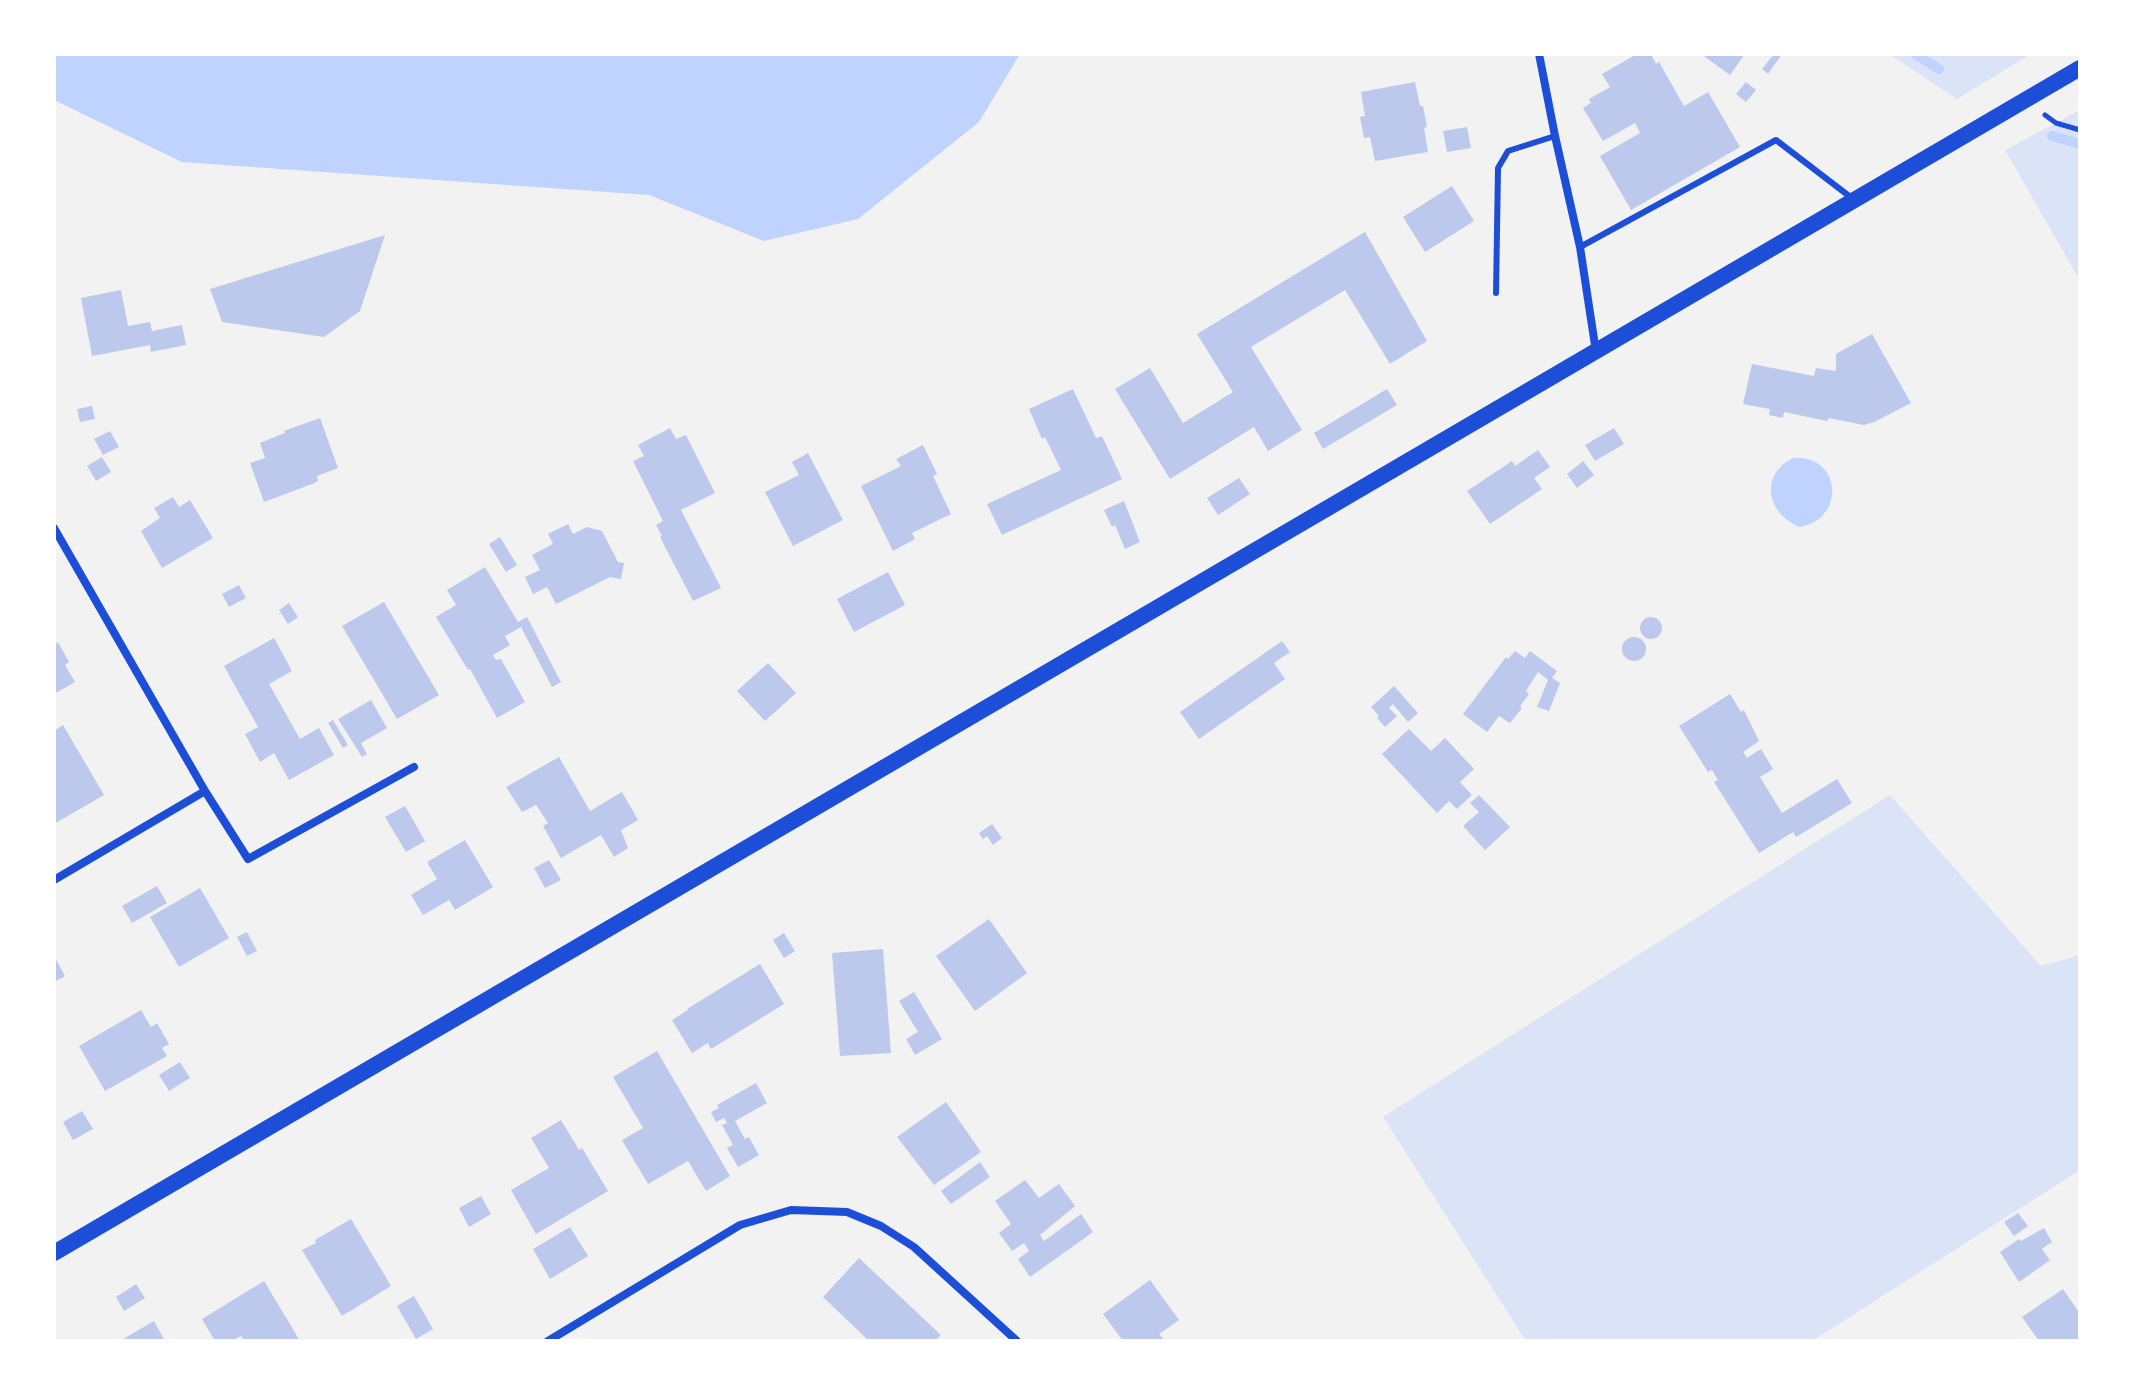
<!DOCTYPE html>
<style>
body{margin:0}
#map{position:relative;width:2134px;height:1395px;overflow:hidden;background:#f2f2f2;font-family:"Work Sans",sans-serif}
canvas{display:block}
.frame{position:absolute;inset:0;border:56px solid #fff;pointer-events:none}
</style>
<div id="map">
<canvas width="2134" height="1395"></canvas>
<div class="frame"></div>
</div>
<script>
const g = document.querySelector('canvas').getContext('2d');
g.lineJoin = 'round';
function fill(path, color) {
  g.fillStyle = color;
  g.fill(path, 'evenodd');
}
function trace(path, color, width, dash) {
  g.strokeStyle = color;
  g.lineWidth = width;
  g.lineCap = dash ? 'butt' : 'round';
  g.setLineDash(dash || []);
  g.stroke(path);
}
fill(new Path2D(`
 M1889 54H2031L1957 99Z
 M2080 110V281L2005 150Z
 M1890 795 2041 966 2080 955V1170L1812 1341H1526L1383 1117Z`), '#dbe4f7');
fill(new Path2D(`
 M54 54H1020L979 122 858 219 764 241 649 195 182 162 54 100Z
 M1793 458C1841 454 1847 519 1800 527 1767 514 1759 475 1793 458Z`), '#bfd3fe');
trace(new Path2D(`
 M1915 54 1939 69
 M2052 136 2080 144`), '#bfd3fe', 10);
fill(new Path2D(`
 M1637 54H1651L1656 64 1659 62 1684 106 1708 92 1740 147 1631 210 1600 156 1640 133 1635 123 1603 141 1583 108 1591 103 1589 99 1610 87 1602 74Z
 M1701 54H1745L1730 75Z
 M1774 54H1782L1768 74 1762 69Z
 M1415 82 1420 106H1423L1427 127 1424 128 1428 152 1375 161 1370 137 1364 138 1360 117 1365 116 1361 92Z
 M1746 82 1756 90 1746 102 1736 94Z
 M1467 127 1471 148 1447 152 1443 131Z
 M1452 186 1474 221 1425 252 1403 217Z
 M1365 232 1427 341 1390 364 1345 290 1251 347 1302 430 1268 451 1254 427 1170 479 1115 389 1150 368 1183 423 1233 392 1197 334Z
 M385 235 360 311 324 337 222 322 210 289Z
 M121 290 128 326 150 322 152 331 182 325 186 345 151 352 150 345 92 356 81 298Z
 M1872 334 1911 403 1874 422 1864 425 1829 418 1827 421 1784 412 1783 418 1769 415 1770 409 1743 404 1752 364 1814 376 1816 368 1836 371V354Z
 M1073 389 1096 438 1102 436 1122 479 1002 535 987 504 1061 470 1045 437 1042 439 1029 409Z
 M1387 389 1397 405 1323 449 1314 433Z
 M92 406 95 419 80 422 77 409Z
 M320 418 338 468 317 476 318 481 312 484 264 502 250 463 265 458 260 443 285 433 284 431Z
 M670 428 676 439 686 435 715 493 681 510 721 588 693 601 660 537 662 536 656 525 663 521 633 461 644 456 638 445Z
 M1614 428 1624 444 1595 461 1585 445Z
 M110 431 119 447 103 455 94 439Z
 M923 445 937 474 933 476 951 514 912 533 915 539 893 551 861 486 901 466 896 459Z
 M1538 450 1550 467 1534 478 1542 489 1490 524 1467 491 1512 461 1515 466Z
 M808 453 843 520 793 546 765 492 799 475 792 462Z
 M102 457 111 472 96 481 87 466Z
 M1583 461 1594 475 1577 488 1567 474Z
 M1239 478 1250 494 1218 515 1207 498Z
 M173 497 179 507 190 500 213 538 162 568 141 531 160 518 154 508Z
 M1124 501 1140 542 1125 549 1115 525 1112 527 1104 510Z
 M568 524 573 534 587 527 602 531 618 562 624 563 621 579 610 577 556 604 547 587 533 594 525 577 540 570 532 555 553 544 548 534Z
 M500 537 517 565 506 572 489 544Z
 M485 567 518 622 527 617 561 682 552 687 521 627 505 636 510 645 493 655 496 660 501 659 525 702 497 718 470 669 468 670 436 617 456 605 447 590Z
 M888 572 905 605 854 632 837 599Z
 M239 585 246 598 229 607 222 594Z
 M384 602 439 695 397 719 342 626Z
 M289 603 298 617 288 624 279 610Z
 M1640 628a11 11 0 1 1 22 0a11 11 0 1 1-22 0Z
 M1622 649a12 12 0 1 1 24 0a12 12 0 1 1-24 0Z
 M274 638 292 671 269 684 300 739 319 728 334 755 289 780 274 753 260 762 245 734 258 727 224 666Z
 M1282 641 1290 652 1274 663 1285 679 1199 739 1180 712Z
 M58 642 69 662 65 665 75 682 54 694V645Z
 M1515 651 1525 658 1530 651 1557 671 1552 678 1560 683 1549 711 1537 707 1548 680 1538 672 1526 691 1529 694 1520 706 1522 708 1510 723 1499 716 1487 732 1463 714 1506 657 1508 659Z
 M768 663 796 693 765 721 737 691Z
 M1394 686 1418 713 1408 722 1393 704 1389 708 1397 716 1385 727 1377 718 1379 716 1371 707Z
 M1730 694 1741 712 1744 710 1759 741 1743 752 1747 758 1761 749 1773 769 1760 777 1782 813 1837 779 1852 803 1796 837 1793 832 1759 853 1714 782 1718 780 1712 770 1708 772 1679 726Z
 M371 700 387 728 361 743 367 754 362 757 338 719Z
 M333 720 348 745 343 748 328 723Z
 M63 725 104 795 54 824V731Z
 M1409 729 1431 751 1445 738 1474 769 1460 782 1472 795 1457 809 1449 801 1437 813 1382 754Z
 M559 757 590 811 622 792 638 820 621 830 628 848 614 857 601 835 561 858 543 826 548 823 536 805 522 812 506 787Z
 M1479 795 1510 827 1485 850 1463 826 1479 812 1470 803Z
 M405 806 425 841 406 852 385 817Z
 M992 824 1002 838 993 845 987 836 983 839 979 833Z
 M465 840 493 887 455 910 449 900 423 915 411 895 437 879 427 862Z
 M549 860 561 880 545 888 534 868Z
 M157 886 167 903 132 923 122 906Z
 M200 888 229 938 179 967 150 917Z
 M989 919 1027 973 975 1011 936 956Z
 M247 932 257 951 247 956 237 937Z
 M784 933 795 951 784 958 773 940Z
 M883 949 891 1053 840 1056 832 953Z
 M54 956 65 976 54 982Z
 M760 964 784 1004 711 1049 708 1043 692 1053 672 1020 688 1010 687 1009Z
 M914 992 942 1039 915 1055 906 1039 918 1032 899 1001Z
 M141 1010 151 1027 157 1023 169 1044 162 1048 167 1056 105 1091 79 1046Z
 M657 1051 730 1176 706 1191 688 1161 648 1184 622 1140 643 1128 613 1077Z
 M180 1062 190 1078 169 1091 159 1075Z
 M756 1083 767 1103 735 1121 745 1139 749 1137 759 1155 738 1167 727 1148 733 1145 722 1125 727 1123 724 1118 716 1122 711 1112 719 1108 717 1105Z
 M946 1102 981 1152 934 1185 897 1137Z
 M82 1111 93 1129 73 1140 63 1122Z
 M561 1120 579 1150 582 1148 608 1191 536 1234 511 1190 549 1168 531 1138Z
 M980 1162 990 1177 951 1204 941 1191Z
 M1025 1180 1039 1198 1059 1184 1075 1206 1040 1235 1044 1241 1081 1214 1093 1232 1030 1277 1018 1259 1029 1251 1024 1243 1012 1251 999 1233 1011 1224 995 1201Z
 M481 1196 491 1214 469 1227 459 1208Z
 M2018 1213 2028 1226 2014 1236 2004 1222Z
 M351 1219 391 1286 342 1316 302 1250 316 1243 315 1240Z
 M570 1227 588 1256 550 1279 533 1249Z
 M2044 1228 2052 1242 2042 1249 2050 1260 2019 1282 2000 1252 2019 1239 2021 1241Z
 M859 1258 941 1335 935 1341H864L866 1338 823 1297Z
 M1150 1280 1179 1320 1159 1334 1165 1341H1123L1103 1314Z
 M264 1281 300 1341H244L241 1336 232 1341H215L202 1319Z
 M136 1284 145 1298 124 1311 116 1297Z
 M2063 1289 2080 1314V1341H2039L2022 1317Z
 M414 1296 433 1329 416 1339 397 1306Z
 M154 1321 165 1341H120Z`), '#bdc9ec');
trace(new Path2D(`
 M2045 115 2056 123 2080 130`), '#1d4ed8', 5);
trace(new Path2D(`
 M1580 247 1776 140 1853 199
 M1496 293 1498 168 1508 151 1555 136`), '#1d4ed8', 6);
trace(new Path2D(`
 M1539 54 1555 136 1580 247 1596 352
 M54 528 205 791 248 859 414 767
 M54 880 205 791
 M548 1341 740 1225 791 1210 847 1212 881 1226 914 1247 1017 1341`), '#1d4ed8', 8);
trace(new Path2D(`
 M54 1253 2080 68`), '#1d4ed8', 16);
</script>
